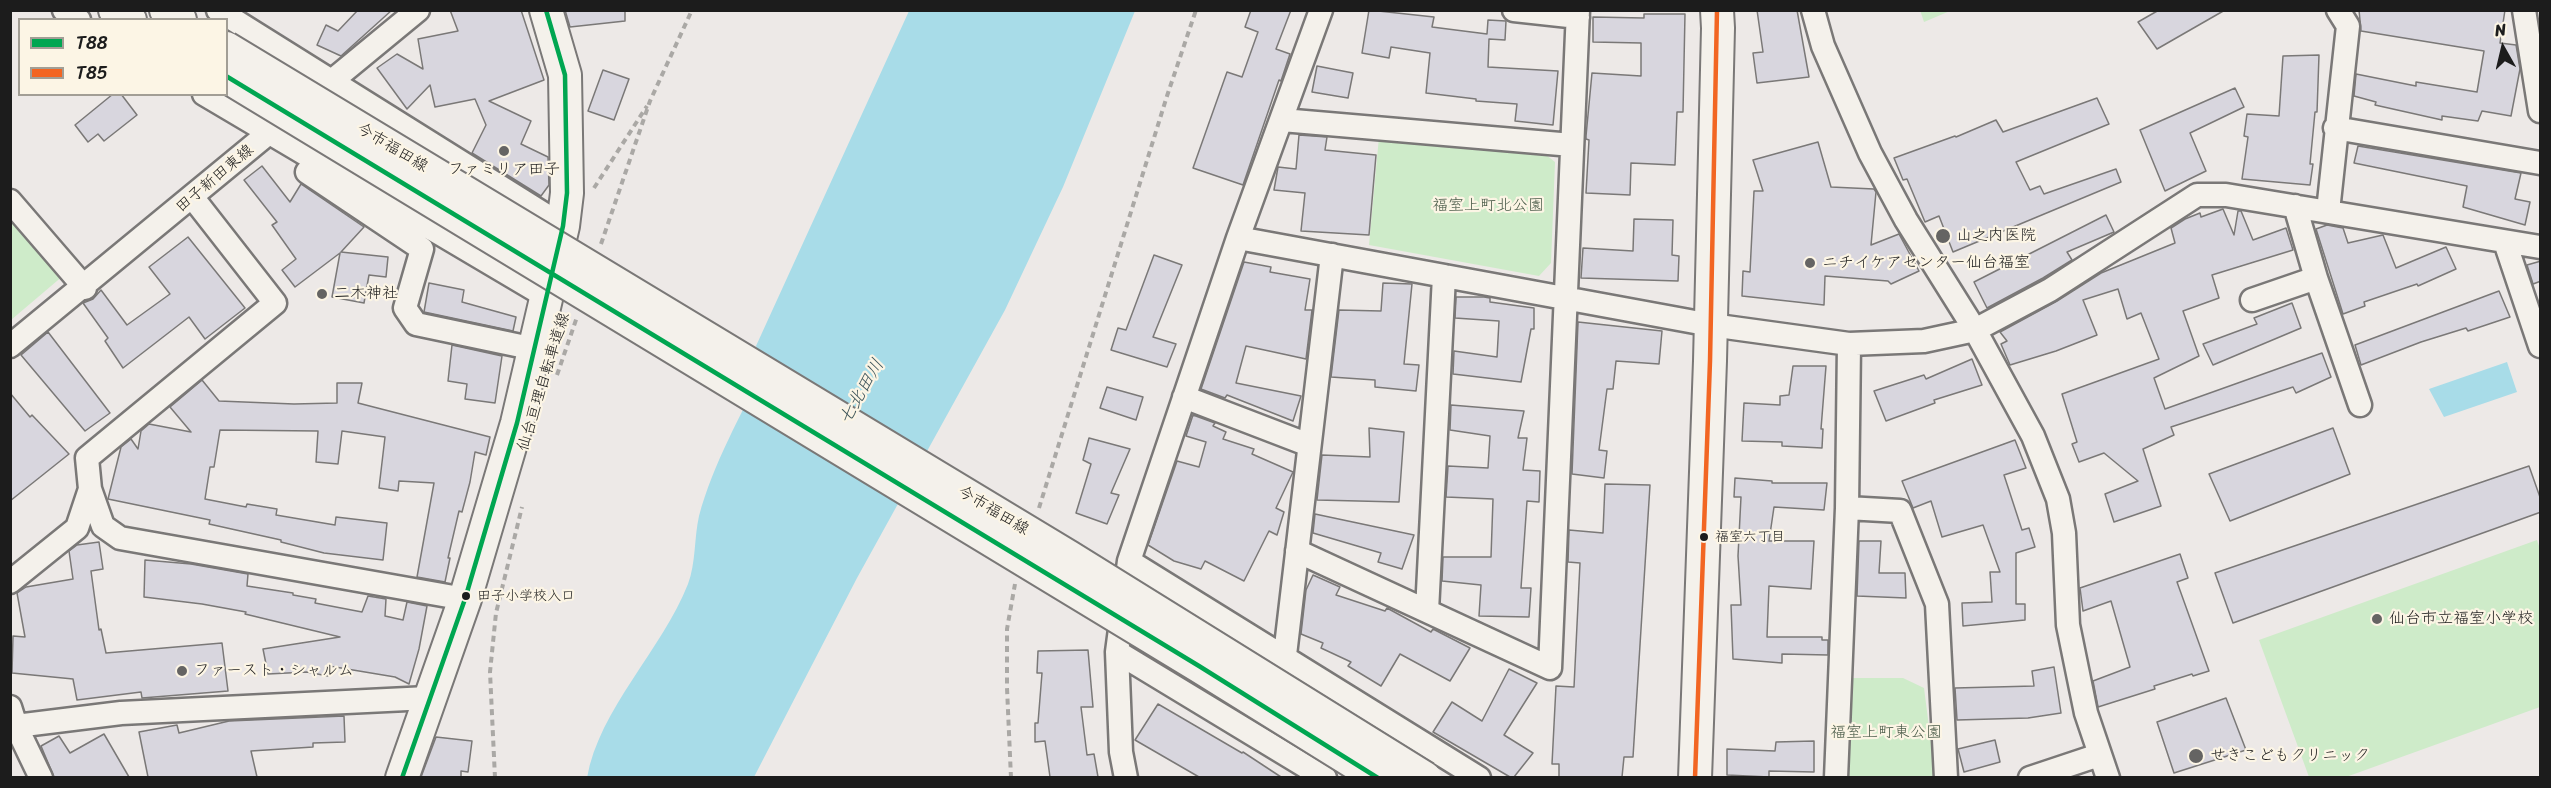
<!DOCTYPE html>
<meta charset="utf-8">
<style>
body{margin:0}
#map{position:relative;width:2551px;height:788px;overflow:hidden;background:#ede9e7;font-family:Sriracha,sans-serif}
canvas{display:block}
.frame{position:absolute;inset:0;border:12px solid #1c1c1c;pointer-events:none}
.legend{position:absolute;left:18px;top:18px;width:210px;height:78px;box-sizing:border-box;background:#fcf5e5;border:2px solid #a29e95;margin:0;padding:8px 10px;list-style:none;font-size:18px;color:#1c1c1c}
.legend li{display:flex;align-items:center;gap:12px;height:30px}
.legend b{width:30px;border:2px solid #a29e95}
.north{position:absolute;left:2473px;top:18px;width:60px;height:60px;-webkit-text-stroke:4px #fcf5e5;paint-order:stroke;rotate:352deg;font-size:16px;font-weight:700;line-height:24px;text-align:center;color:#1c1c1c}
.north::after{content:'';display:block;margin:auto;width:21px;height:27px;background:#1c1c1c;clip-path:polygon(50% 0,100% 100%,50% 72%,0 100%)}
</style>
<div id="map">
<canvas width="2551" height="788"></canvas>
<div class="frame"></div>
<ul class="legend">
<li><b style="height:8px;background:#00a651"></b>T88</li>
<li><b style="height:8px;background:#f26522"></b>T85</li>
</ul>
<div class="north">N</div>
</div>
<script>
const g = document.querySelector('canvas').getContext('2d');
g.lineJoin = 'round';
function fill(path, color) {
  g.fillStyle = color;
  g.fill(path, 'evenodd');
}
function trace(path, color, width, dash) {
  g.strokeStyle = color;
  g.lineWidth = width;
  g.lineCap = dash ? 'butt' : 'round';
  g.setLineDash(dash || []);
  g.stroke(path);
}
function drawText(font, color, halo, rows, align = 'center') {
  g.font = font + ' Sriracha,"Klee One",sans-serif';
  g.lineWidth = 4.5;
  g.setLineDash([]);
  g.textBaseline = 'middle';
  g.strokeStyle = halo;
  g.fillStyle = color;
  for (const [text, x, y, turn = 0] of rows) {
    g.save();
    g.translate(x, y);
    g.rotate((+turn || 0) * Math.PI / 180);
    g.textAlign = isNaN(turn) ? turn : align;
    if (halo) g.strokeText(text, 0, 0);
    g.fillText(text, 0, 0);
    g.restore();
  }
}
fill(new Path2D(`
 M1920 10H1950V11L1924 22Z
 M1379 137 1540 150 1555 162 1551 263 1539 276 1369 245Z
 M10 212 64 275 11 320H10Z
 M2537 540 2540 549V707L2346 777H2309L2259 640Z
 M1852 678H1903L1924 688 1935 774 1933 777 1841 778 1844 692Z`), '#ceebc9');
fill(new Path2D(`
 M909 11H1135L1063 187 1005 310 857 578 754 777 587 778C599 709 662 650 688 584 696 563 694 538 699 516 713 464 741 415 765 366L756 346Z
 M2507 362 2517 392 2444 417 2429 389Z`), '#a8dce8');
const building = new Path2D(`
 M358 10H392L341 56 317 45 326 25 338 31Z
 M450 10H521L544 80 489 101 531 121 521 144 548 157 549 185 541 196 472 153 486 125 475 99 435 107 430 85 407 109 377 68 397 54 423 69 418 39 458 31Z
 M565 10H625V21L570 27Z
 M1251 10H1291L1276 49 1290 54 1281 81 1279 80 1243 185 1193 168 1227 72 1242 77 1258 32 1245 27Z
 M1369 10 1434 17 1432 27 1487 34 1488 20 1506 21 1505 40 1489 39 1488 67 1558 71 1553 125 1515 121 1517 104 1476 101V99L1426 93 1430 53 1391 47 1389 58 1362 53Z
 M1757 10H1797L1809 77 1757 83 1753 53 1763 52Z
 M2159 10H2225L2157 49 2138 22Z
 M2359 10H2505L2500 43 2516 45 2520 69 2511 116 2482 111 2478 121 2442 116V120L2375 105 2376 102 2354 96 2356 74 2416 86V82L2477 92 2484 51 2361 31Z
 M1644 14H1685L1683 112H1677L1675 165 1631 163 1630 195 1586 193 1589 140 1586 139V136L1592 73 1641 76V43L1593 42V17L1644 18Z
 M2319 55 2317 112H2315L2310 164H2313L2310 185 2242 179 2248 137 2244 136 2247 114 2279 116 2283 56Z
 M1317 66 1353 73 1348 98 1312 92Z
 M603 70 629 79 614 120 588 111Z
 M2235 88 2244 107 2190 133 2206 171 2165 191 2140 130Z
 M113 94H121L137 115 104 141 98 134 88 142 75 125Z
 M2097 98 2109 124 2016 162 2030 190 2040 186 2044 194 2116 169 2121 182 1953 252 1939 216 1925 222 1907 179 1903 180 1894 158 1955 136 1956 137 1996 120 2003 132Z
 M1299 135 1327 137 1325 150 1376 155 1369 235 1301 231 1305 193 1274 190 1278 167 1296 169Z
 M1818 142 1831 187 1874 189 1876 192 1871 245 1899 234 1919 271 1891 284 1888 281 1825 276 1824 305 1742 296 1743 271 1750 272 1754 191H1763L1753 160Z
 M2358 146 2521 173 2515 199 2530 202 2525 225 2463 207 2467 186 2354 163Z
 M262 166 290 202 301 184 364 227 341 252 388 257 386 277 369 275 364 303 332 297 340 253 295 287 282 270 296 259 272 225 277 222 244 180Z
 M2223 209 2234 235 2238 211H2241L2253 240 2286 228 2293 250 2212 275 2219 298 2183 311 2199 356 2154 378 2165 409 2322 353 2331 377 2296 393 2293 387 2171 427 2174 435 2143 449 2161 506 2114 522 2105 494 2138 481 2104 453 2079 462 2072 444 2077 442 2062 394 2159 359 2141 313 2127 319 2118 289 2083 300 2097 335 2056 351 2010 365 2001 344 2007 341 2000 332 2057 301 2101 273 2175 243 2171 228 2185 219 2200 213 2201 217Z
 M2106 215 2114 232 2067 252 2072 260 2043 278 1987 308 1974 282Z
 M1634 219 1673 220 1672 255 1679 256 1678 281 1581 278 1583 248 1633 251Z
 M2327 225 2343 228 2348 243 2383 235 2396 268 2446 247 2456 269 2418 286 2417 284 2364 302 2365 306 2343 314 2316 229Z
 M188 237 245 308 205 339 189 317 123 368 105 341 108 338 83 303 93 299 101 290 127 325 170 294 149 267Z
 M1154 255 1182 265 1153 337 1176 344 1167 367 1111 350 1118 328 1126 330Z
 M2541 261V281L2533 284 2527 265Z
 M1244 262 1271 267 1270 272 1310 279 1305 310H1312L1306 359 1246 346 1236 383 1301 396 1293 421 1227 395 1225 398 1201 389Z
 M429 283 464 290 462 302 516 317 513 331 424 312Z
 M1383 283 1412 284 1404 364 1419 365 1416 391 1375 387V380L1331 377 1339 310 1381 311Z
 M2499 291 2510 317 2468 331 2466 328 2421 342 2361 365 2355 345Z
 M1456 297H1484L1490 298V302L1534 308V329H1531L1521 382 1453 374 1454 351 1497 357 1499 321 1455 318Z
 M2292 303 2301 328 2213 365 2203 344 2257 324 2254 318Z
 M1578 322 1662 331 1659 364 1616 361 1613 389H1607L1599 450 1607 451 1604 478 1572 474Z
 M48 332 110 413 85 431 21 355Z
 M452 345 502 356 495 403 465 399 467 384 448 381Z
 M1972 359 1982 385 1934 400 1935 403 1886 421 1874 391 1924 375 1926 379Z
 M1793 366H1826L1821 429H1823L1822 448 1782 446V442L1742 441 1744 403 1780 405V396L1789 395Z
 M202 380 219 401 294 404 337 403V383H362L358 403 490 437 486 455 475 452 470 482 462 512 459 511 448 558H450L445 582 417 577 434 483 399 481 398 491 379 488 385 437 342 431 338 464 316 462 318 431 220 430 214 467H210L205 499 246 507 247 504 277 509 276 515 335 525 336 517 387 523 383 560 324 553 281 542V540L209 524 210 520 108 499 121 447 131 439 138 449 141 431 149 424 191 432 170 407Z
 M1107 387 1143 397 1136 420 1100 408Z
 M10 393 30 417 32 415 69 454 10 501Z
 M1451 405 1524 411 1518 438H1527L1523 470 1540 471 1539 502 1527 501 1521 588H1531L1529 617 1479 616 1481 585 1442 581 1443 557H1491L1493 499 1446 497 1448 466 1488 468 1490 436 1450 430Z
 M1193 415 1215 423 1213 426 1226 432 1223 439 1254 449 1252 454 1293 472 1276 508 1284 512 1277 535 1269 531 1244 581 1205 561 1201 569 1174 561 1148 545 1177 461 1199 467 1206 442 1186 436Z
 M1369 428 1404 432 1399 502 1317 500 1322 455 1370 457Z
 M2333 428 2350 474 2230 521 2209 474Z
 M1089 438 1130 449 1111 493 1119 495 1107 524 1076 513 1091 464 1083 460Z
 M2015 440 2026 468 2004 475 2022 530 2029 528 2035 547 2016 553V604H2025V620L1963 626 1962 603 1992 602 1990 572H2000L1983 525 1942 537 1931 501 1913 508 1902 481Z
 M2529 466 2541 500V512L2233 623 2215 573Z
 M1735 478 1772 481V483H1827L1824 510 1774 507 1769 541H1814L1811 589 1769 586 1767 637H1822V640H1828V655L1782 654V663L1733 659 1731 605H1741L1738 556 1741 497H1734Z
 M1605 484 1650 485 1633 757H1624L1622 777H1559V764H1552L1556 686 1574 687 1580 563 1568 562 1569 530 1603 533Z
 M1315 514 1414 535 1402 569 1378 562 1381 553 1313 533Z
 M1859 541H1881L1879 573H1905L1906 598 1857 596Z
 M99 542 103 569 91 571 99 630 101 629 106 653 222 643 228 691 142 698 141 692 77 700 73 679 12 673 13 636 25 637 17 593 26 587 73 579 69 551 77 545Z
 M2180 554 2188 578 2177 582 2209 671 2193 676 2192 674 2154 686 2155 689 2098 707 2093 681 2130 667 2111 601 2083 611 2080 588Z
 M145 560 191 564 248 574 247 586 293 593V595L316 599 315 603 362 612 368 596 386 599 385 616 403 620 407 602 427 606 419 649 409 684 395 677 329 666 328 676 307 672 268 674 263 649 340 637 245 614 246 612 202 604 144 597Z
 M1313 575 1340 587 1336 595 1385 611 1387 608 1431 632 1433 629 1470 648 1450 681 1400 654 1381 686 1348 666 1351 662 1321 648 1323 643 1301 634 1306 590Z
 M1088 650 1093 707H1081L1087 755 1094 754 1098 777H1050L1045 741 1035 742V723H1038L1042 673H1037L1038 651Z
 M2054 667 2061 713 2028 718 1957 720 1955 688 2034 686 2032 671Z
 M1509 669 1537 683 1504 735 1533 753 1514 777H1510L1433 732 1452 702 1482 721Z
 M2226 698 2246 750 2174 773 2157 722Z
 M1158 704 1242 753 1243 752 1281 777H1199L1135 740Z
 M344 716 345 742 313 743V747L251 751 257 777H148L139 732 177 725 179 733 229 721Z
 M104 734 129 777H54L41 746 59 736 70 753Z
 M436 737 472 741 468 772 461 771V777H421Z
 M1995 740 2000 762 1964 772 1958 749Z
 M1814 741V772L1769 771V777L1727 775V749L1775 751 1776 742Z`);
fill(building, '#d8d6de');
trace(building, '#7a7877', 1.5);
const street = new Path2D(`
 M64 10 79 20
 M218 10 563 226
 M1514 10 1578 17
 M1813 10 1823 46 1870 153 1906 220 1975 330 2033 436 2058 499 2064 533 2068 625 2086 713 2108 778
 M2524 10 2540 111
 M204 94 547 297
 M1282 120 1572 145
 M2335 128 2540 163
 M307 172 422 249 405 308 416 324 535 349
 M10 201 85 288
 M2295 206 2316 278 2360 405
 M2328 211 2348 26 2338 10
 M1238 238 1711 325 1849 344 1924 341 1975 330 2050 290 2197 195H2226L2540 247
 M2505 242 2540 346
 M2252 300 2316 278
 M10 346 418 10
 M1184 397 1309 445
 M90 489 103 526 120 538 465 599
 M1847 508 1900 511 1937 604 1946 778
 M1297 551 1550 668 1578 10
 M1129 561 1479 778
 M10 582 77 528 90 489 87 458 275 303 193 198
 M1427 611 1444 276
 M1117 652 1325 778
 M1285 655 1332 255
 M10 707 16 726 41 778
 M16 726 121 713 428 698
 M1126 778 1121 752 1117 652 1129 561 1238 238 1321 10
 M1836 778 1847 508 1849 344
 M2030 778 2099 755`);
const secondary = new Path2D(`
 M115 10 130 20
 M166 10 180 20
 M402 778 465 599 517 423 563 226 567 193 565 75 546 10
 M1695 778 1710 361 1718 28 1717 10`);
trace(street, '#7a7877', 27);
trace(secondary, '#7a7877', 36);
trace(new Path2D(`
 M594 188 647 106
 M601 244 650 101 692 10
 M557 375 577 317
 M1039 508 1167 96 1196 10
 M495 778 490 672 496 613 522 507
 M1011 778 1007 688V629L1015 584`), '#aaa8a5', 4, [6, 4.5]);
trace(street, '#f4f1eb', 22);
trace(secondary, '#f4f1eb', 32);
const secondaryBridge = new Path2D(`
 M226 48 1069 557 1425 778
 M226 76 1199 666 1379 778`);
trace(secondaryBridge, '#7a7877', 36, []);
trace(secondaryBridge, '#f4f1eb', 32);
trace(new Path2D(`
 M226 76 1199 666 1378 778
 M402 778 465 599 517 423 563 226 567 193 565 75 546 10`), '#00a651', 4.5);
trace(new Path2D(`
 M1695 778 1710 361 1717 10`), '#f26522', 4.5);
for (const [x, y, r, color] of [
 [504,151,6,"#656463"],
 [1943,236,8,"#656463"],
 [1810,263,6,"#656463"],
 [322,294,6,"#656463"],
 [1704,537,5,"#1c1c1c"],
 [466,596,5,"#1c1c1c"],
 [2377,619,6,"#656463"],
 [182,671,6,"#656463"],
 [2196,756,8,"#656463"]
]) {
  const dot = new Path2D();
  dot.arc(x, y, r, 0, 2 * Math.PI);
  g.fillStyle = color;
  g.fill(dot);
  trace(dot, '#fcf5e5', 2);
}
drawText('14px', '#1c1c1c', '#fcf5e5', [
 ["福室六丁目",1715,537],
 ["田子小学校入口",477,596]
], 'left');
drawText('16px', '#1c1c1c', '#fcf5e5', [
 ["今市福田線",392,148,31],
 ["田子新田東線",215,179,-40],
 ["仙台亘理自転車道線",544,382,-73],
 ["今市福田線",993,511,31]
]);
drawText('16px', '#1c1c1c', '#fcf5e5', [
 ["ファミリア田子",504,170,"center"],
 ["山之内医院",1956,236],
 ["ニチイケアセンター仙台福室",1822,263],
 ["二木神社",334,294],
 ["仙台市立福室小学校",2389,619],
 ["ファースト・シャルム",194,671],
 ["せきこどもクリニック",2210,756]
], 'left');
drawText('16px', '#4a5b49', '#fcf5e5', [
 ["福室上町北公園",1488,206],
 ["福室上町東公園",1886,733]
]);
drawText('italic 18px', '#3d545a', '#fcf5e5', [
 ["七北田川",862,392,-60]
]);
</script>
